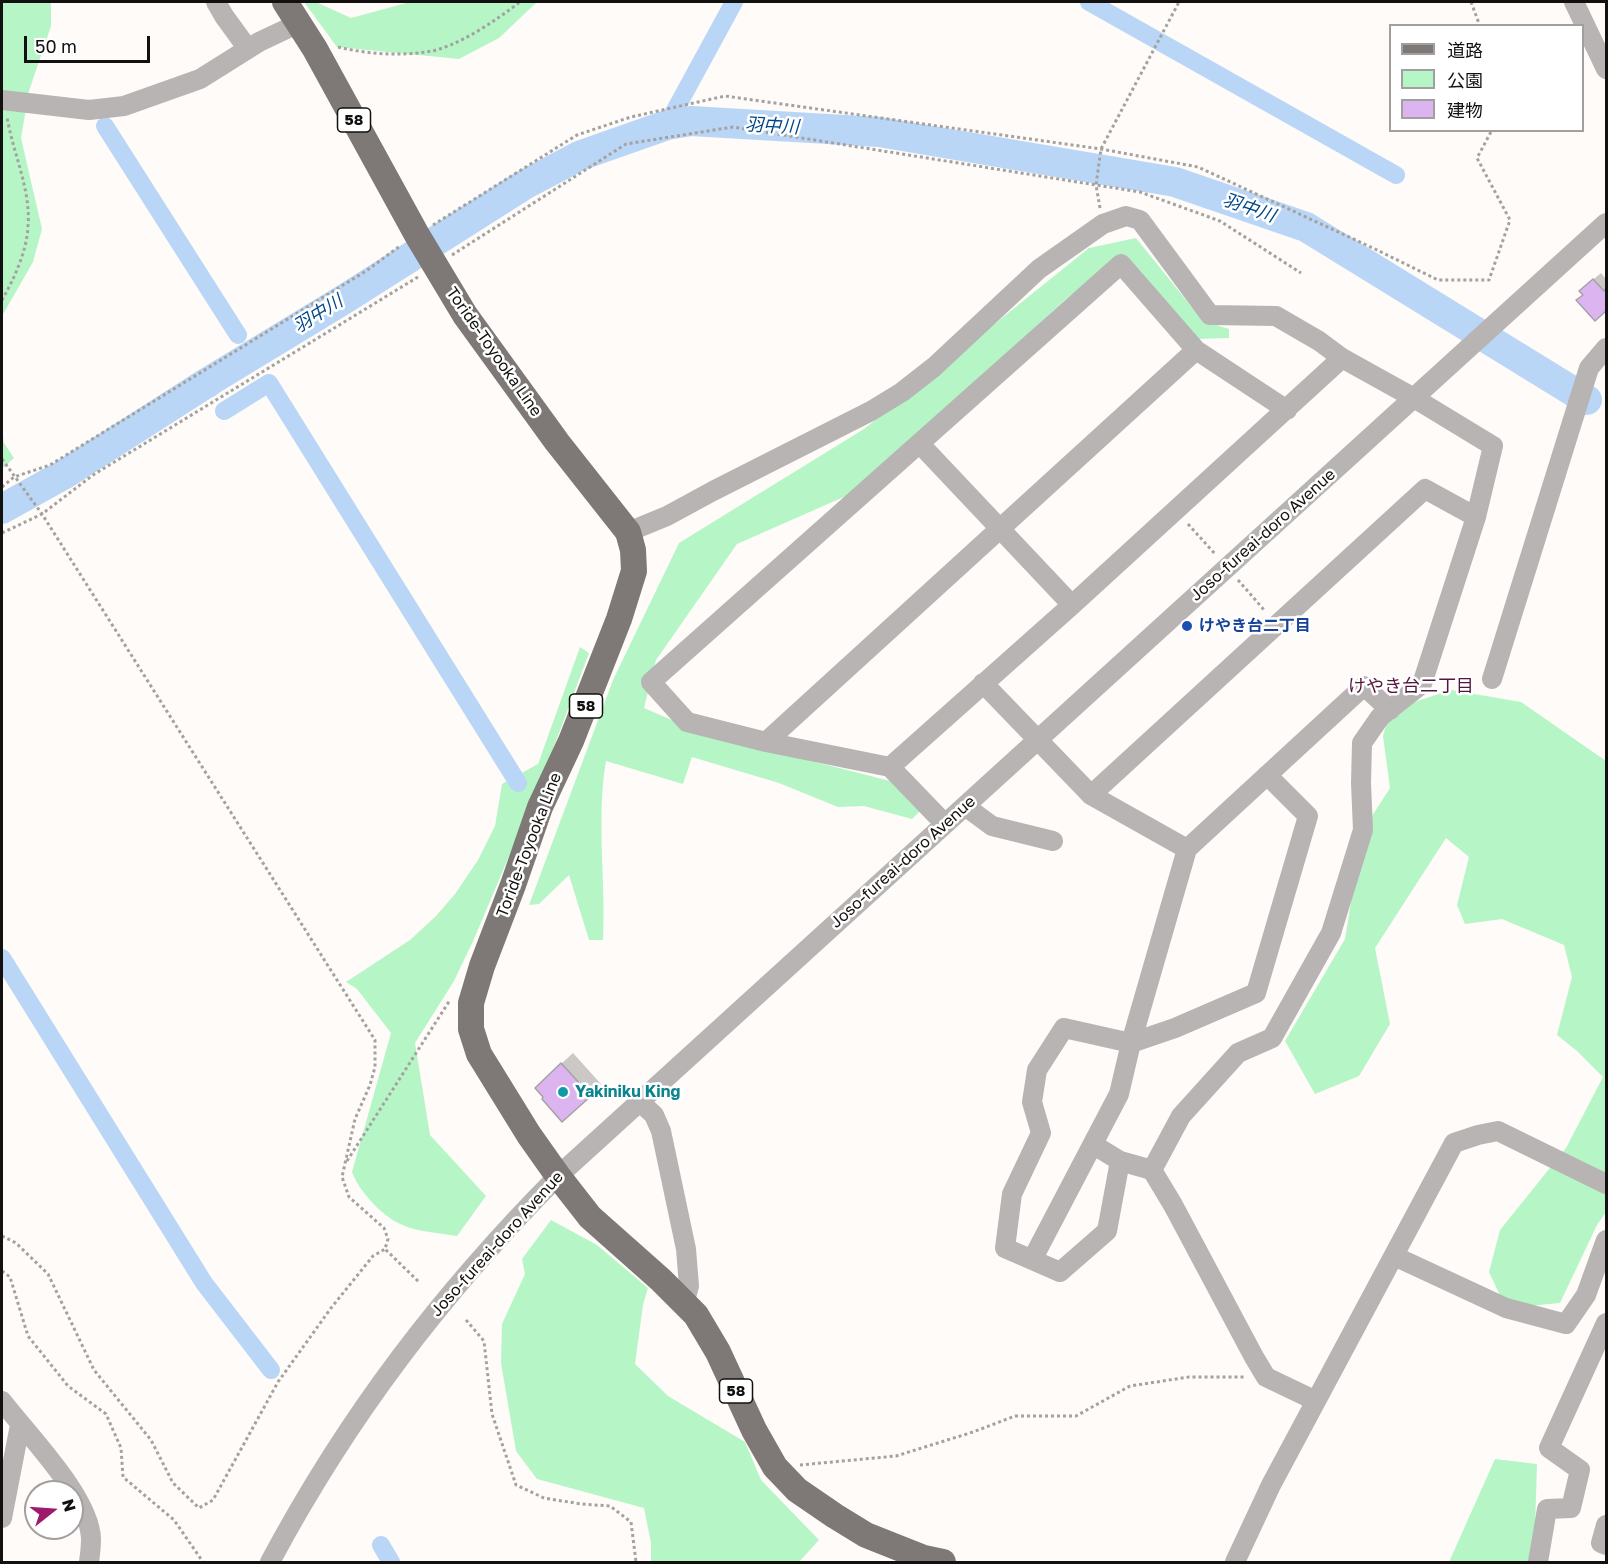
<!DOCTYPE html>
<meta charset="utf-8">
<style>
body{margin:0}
#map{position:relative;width:1608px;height:1564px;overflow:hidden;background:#fefbf8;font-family:"Golos Text","Noto Sans JP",sans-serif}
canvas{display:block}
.frame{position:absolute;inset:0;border:3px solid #13110f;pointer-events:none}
.legend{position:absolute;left:1389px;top:24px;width:195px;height:108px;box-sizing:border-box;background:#fff;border:2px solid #a1a09f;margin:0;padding:8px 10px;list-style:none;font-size:18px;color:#13110f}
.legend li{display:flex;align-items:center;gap:12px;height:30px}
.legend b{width:30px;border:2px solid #a1a09f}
.north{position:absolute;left:24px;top:1480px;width:60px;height:60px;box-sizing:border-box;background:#fff;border:2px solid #a1a09f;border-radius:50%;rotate:73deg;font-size:16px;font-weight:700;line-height:24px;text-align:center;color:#13110f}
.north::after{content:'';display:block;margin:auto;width:21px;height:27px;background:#9d1a6d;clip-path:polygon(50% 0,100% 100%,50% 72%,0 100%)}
.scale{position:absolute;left:24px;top:36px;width:126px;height:27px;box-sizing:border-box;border:3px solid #13110f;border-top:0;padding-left:8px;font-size:18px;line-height:21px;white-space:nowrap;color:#13110f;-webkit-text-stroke:4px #fff;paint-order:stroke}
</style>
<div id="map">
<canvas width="1608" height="1564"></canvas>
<div class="frame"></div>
<ul class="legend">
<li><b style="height:8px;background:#7e7976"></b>道路</li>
<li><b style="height:16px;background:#b6f6c6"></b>公園</li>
<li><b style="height:16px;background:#dcb4ef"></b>建物</li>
</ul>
<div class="north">N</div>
<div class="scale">50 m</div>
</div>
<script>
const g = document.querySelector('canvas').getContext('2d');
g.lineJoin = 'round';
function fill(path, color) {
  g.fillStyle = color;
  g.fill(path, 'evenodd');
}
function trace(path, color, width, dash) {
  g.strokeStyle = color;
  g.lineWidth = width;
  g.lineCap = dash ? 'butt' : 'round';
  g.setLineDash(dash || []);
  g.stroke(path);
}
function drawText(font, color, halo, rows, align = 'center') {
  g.font = font + ' "Golos Text","Noto Sans JP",sans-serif';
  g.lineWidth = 5;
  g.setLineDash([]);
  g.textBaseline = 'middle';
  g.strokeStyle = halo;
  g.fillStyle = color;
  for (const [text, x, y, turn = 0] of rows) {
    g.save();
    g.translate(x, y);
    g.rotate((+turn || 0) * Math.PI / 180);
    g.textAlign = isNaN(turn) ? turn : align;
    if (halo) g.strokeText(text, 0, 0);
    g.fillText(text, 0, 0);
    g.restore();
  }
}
fill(new Path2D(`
 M2 2H51V26L29 91 21 138 42 229 33 262 2 316Z
 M304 2H316L351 18 410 2H537L499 38 459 59 337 47Z
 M1136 238 1203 321 1229 329V338L1197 339 1123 256 1066 299 855 492 737 544 656 660 644 708 702 733 890 781 920 811 912 819 864 806 838 807 779 783 692 757 683 784 606 761C596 820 606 880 603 940H589L569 875 539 904 529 905 613 680 679 543 864 429 1089 248Z
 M2 431 4 443 14 458 2 469Z
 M580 647 589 653 543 776 474 939 454 981 415 1043 430 1135 486 1196 457 1236C418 1230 397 1231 370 1200 362 1191 357 1184 352 1172L391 1033 357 989 346 982 410 940 436 916 455 894 478 860 495 826 502 784 538 764Z
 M1451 690 1521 702 1606 761V1212L1597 1225 1560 1303 1506 1308 1489 1272 1500 1230 1566 1148 1603 1077 1577 1051 1557 1035 1572 977 1564 945 1502 919 1465 924 1457 905 1469 857 1446 838 1375 948 1390 1024 1359 1076 1315 1094 1285 1041 1345 939 1363 830 1390 788 1383 736 1390 710Z
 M551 1220 597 1245 648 1288 643 1305 635 1364 668 1396 745 1442 761 1480 819 1540 799 1562H651V1543L644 1508 537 1479 516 1451 501 1363 502 1324 525 1274 522 1259Z
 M1495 1459 1537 1464 1534 1562H1449Z`), '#b6f6c6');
fill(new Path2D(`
 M1601 273 1606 279V309L1595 319 1584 294 1588 284Z
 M573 1053 601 1084 590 1095 548 1076Z`), '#0003');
trace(new Path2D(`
 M1089 2 1396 175
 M667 125 734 2
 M105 126 238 335
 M252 355V356
 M208 382 211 388
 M224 411 269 383 518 783
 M2 958 204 1283 271 1370
 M381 1545 391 1562`), '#bad6f7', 18);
trace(new Path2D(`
 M2 509 63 475 208 382 343 300 524 185 579 156 667 125 691 121 879 132 1175 182 1306 227 1587 400`), '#bad6f7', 30);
const building = new Path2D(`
 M1593 279 1604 291 1606 288V311L1595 321 1576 300 1583 295 1579 291Z
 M561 1063 591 1096 562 1122 542 1099 543 1097 535 1088Z`);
fill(building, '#dcb4ef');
trace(building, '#a5a1a6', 1.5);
trace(new Path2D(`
 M1471 2 1480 26
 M338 47C367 54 397 56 426 52 457 48 496 20 520 2
 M1100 208 1096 185 1101 149 1179 2
 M433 225 577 135 631 117 725 96 1101 149 1198 167 1375 249 1438 280H1489L1510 220 1477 158 1492 130
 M452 255 626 144 733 127 1140 192 1220 221 1301 273
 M2 300C14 279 27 251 28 226 31 190 13 153 7 117
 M2 459 42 514 375 1040V1067L370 1085 355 1119 342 1177 349 1197 384 1228 388 1239 385 1249 420 1283
 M2 487 14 477 50 465 366 271 400 246
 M1188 524 1216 555
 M2 533 42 514 93 475 418 277
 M1238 580 1265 611
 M347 1161 450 1000
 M2 1236 16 1243 48 1274 94 1370 151 1440 173 1483 199 1508 213 1500 278 1382 331 1308 373 1256 385 1249
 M2 1271 10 1277 28 1336 68 1386 106 1414 121 1448 123 1477 174 1520 203 1562
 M466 1320 484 1341 492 1414 516 1485 544 1498 581 1504 610 1506 631 1522 636 1562
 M800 1465 896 1456 973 1432 1015 1416H1076L1130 1386 1189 1377H1246`), '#a4a29f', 3, [3, 3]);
trace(new Path2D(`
 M216 2 224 16 248 49
 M1574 2 1606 69
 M2 100 89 110 124 106 200 79 259 42 297 24
 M920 444 1072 605
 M628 532 667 516 713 491 871 411 902 392 934 367 1039 269 1103 224 1126 216 1140 220 1210 315 1276 316 1319 341 1342 358 1414 398 1493 446 1476 517 1422 684 1380 717 1362 743 1361 783 1363 830 1331 933 1272 1038 1238 1053 1181 1116 1152 1170 1120 1161 1094 1145
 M1492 679 1589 368 1606 348
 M983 683 1091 795 1187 849
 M766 742 1196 350
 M890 767 1072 605 1342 358
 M1091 795 1425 489 1476 517
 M965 806 992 826 1053 841
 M945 824 890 767 766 742 687 722 651 682 1121 264 1196 350 1287 410
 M640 1102 654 1115 661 1131 686 1249 689 1286 684 1304
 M1120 1161 1107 1231 1060 1272 1005 1248 1012 1194 1041 1133 1032 1102 1037 1070 1064 1028 1131 1043 1175 1028 1256 993 1308 816 1267 775
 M1152 1170 1173 1205 1254 1357 1266 1377 1316 1401
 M1394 1256 1506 1308 1566 1324 1586 1295 1606 1240
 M1032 1260 1119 1094 1131 1043 1187 849 1364 686 1390 710
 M2 1401C28 1435 90 1497 91 1539 91 1547 90 1555 89 1562
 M2 1518 20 1425
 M1606 1525 1601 1543 1606 1545
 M270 1562C348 1416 441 1294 558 1176L1606 223
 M1235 1562 1271 1485 1454 1143 1478 1135 1498 1131 1606 1184
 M1538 1562 1547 1509 1571 1508 1580 1470 1549 1448 1606 1323`), '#b7b4b3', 20);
trace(new Path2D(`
 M285 2 315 49 417 235 465 315 557 442 628 532 633 550 634 571 619 619 571 741 540 807 513 885 482 966 471 1003V1029L479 1054 529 1135 558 1176 590 1217 661 1280 696 1315 718 1352 754 1430 775 1467 797 1490 835 1516 866 1535 924 1558 943 1562`), '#7e7976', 26);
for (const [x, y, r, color] of [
 [1187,626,6,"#1a4fb4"],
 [563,1092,6,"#0f9aa8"]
]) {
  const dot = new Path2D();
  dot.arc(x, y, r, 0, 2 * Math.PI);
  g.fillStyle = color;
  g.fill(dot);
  trace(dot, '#fff', 2);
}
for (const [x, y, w] of [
 [354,120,33],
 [586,706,33],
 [736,1391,33]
]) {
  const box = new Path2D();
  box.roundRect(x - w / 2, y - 12, w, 24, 4.5);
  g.fillStyle = '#fff';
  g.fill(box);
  trace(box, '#13110f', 1.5);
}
drawText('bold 15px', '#13110f', null, [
 ["58",354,120],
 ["58",586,706],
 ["58",736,1391]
]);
drawText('16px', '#13110f', '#fff', [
 ["Toride-Toyooka Line",494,352,55],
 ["Joso-fureai-doro Avenue",1263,535,-42],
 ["Toride-Toyooka Line",529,845,-69],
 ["Joso-fureai-doro Avenue",903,862,-42],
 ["Joso-fureai-doro Avenue",497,1244,-48]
]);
drawText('bold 16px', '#164399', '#fff', [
 ["けやき台二丁目",1199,626]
], 'left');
drawText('bold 16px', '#0d838f', '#fff', [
 ["Yakiniku King",575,1092]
], 'left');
drawText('italic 18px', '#004786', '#fff', [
 ["羽中川",772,126,3],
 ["羽中川",1249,208,19],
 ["羽中川",318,314,-32]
]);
drawText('18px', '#53153a', '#fff', [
 ["けやき台二丁目",1411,686]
]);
</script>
